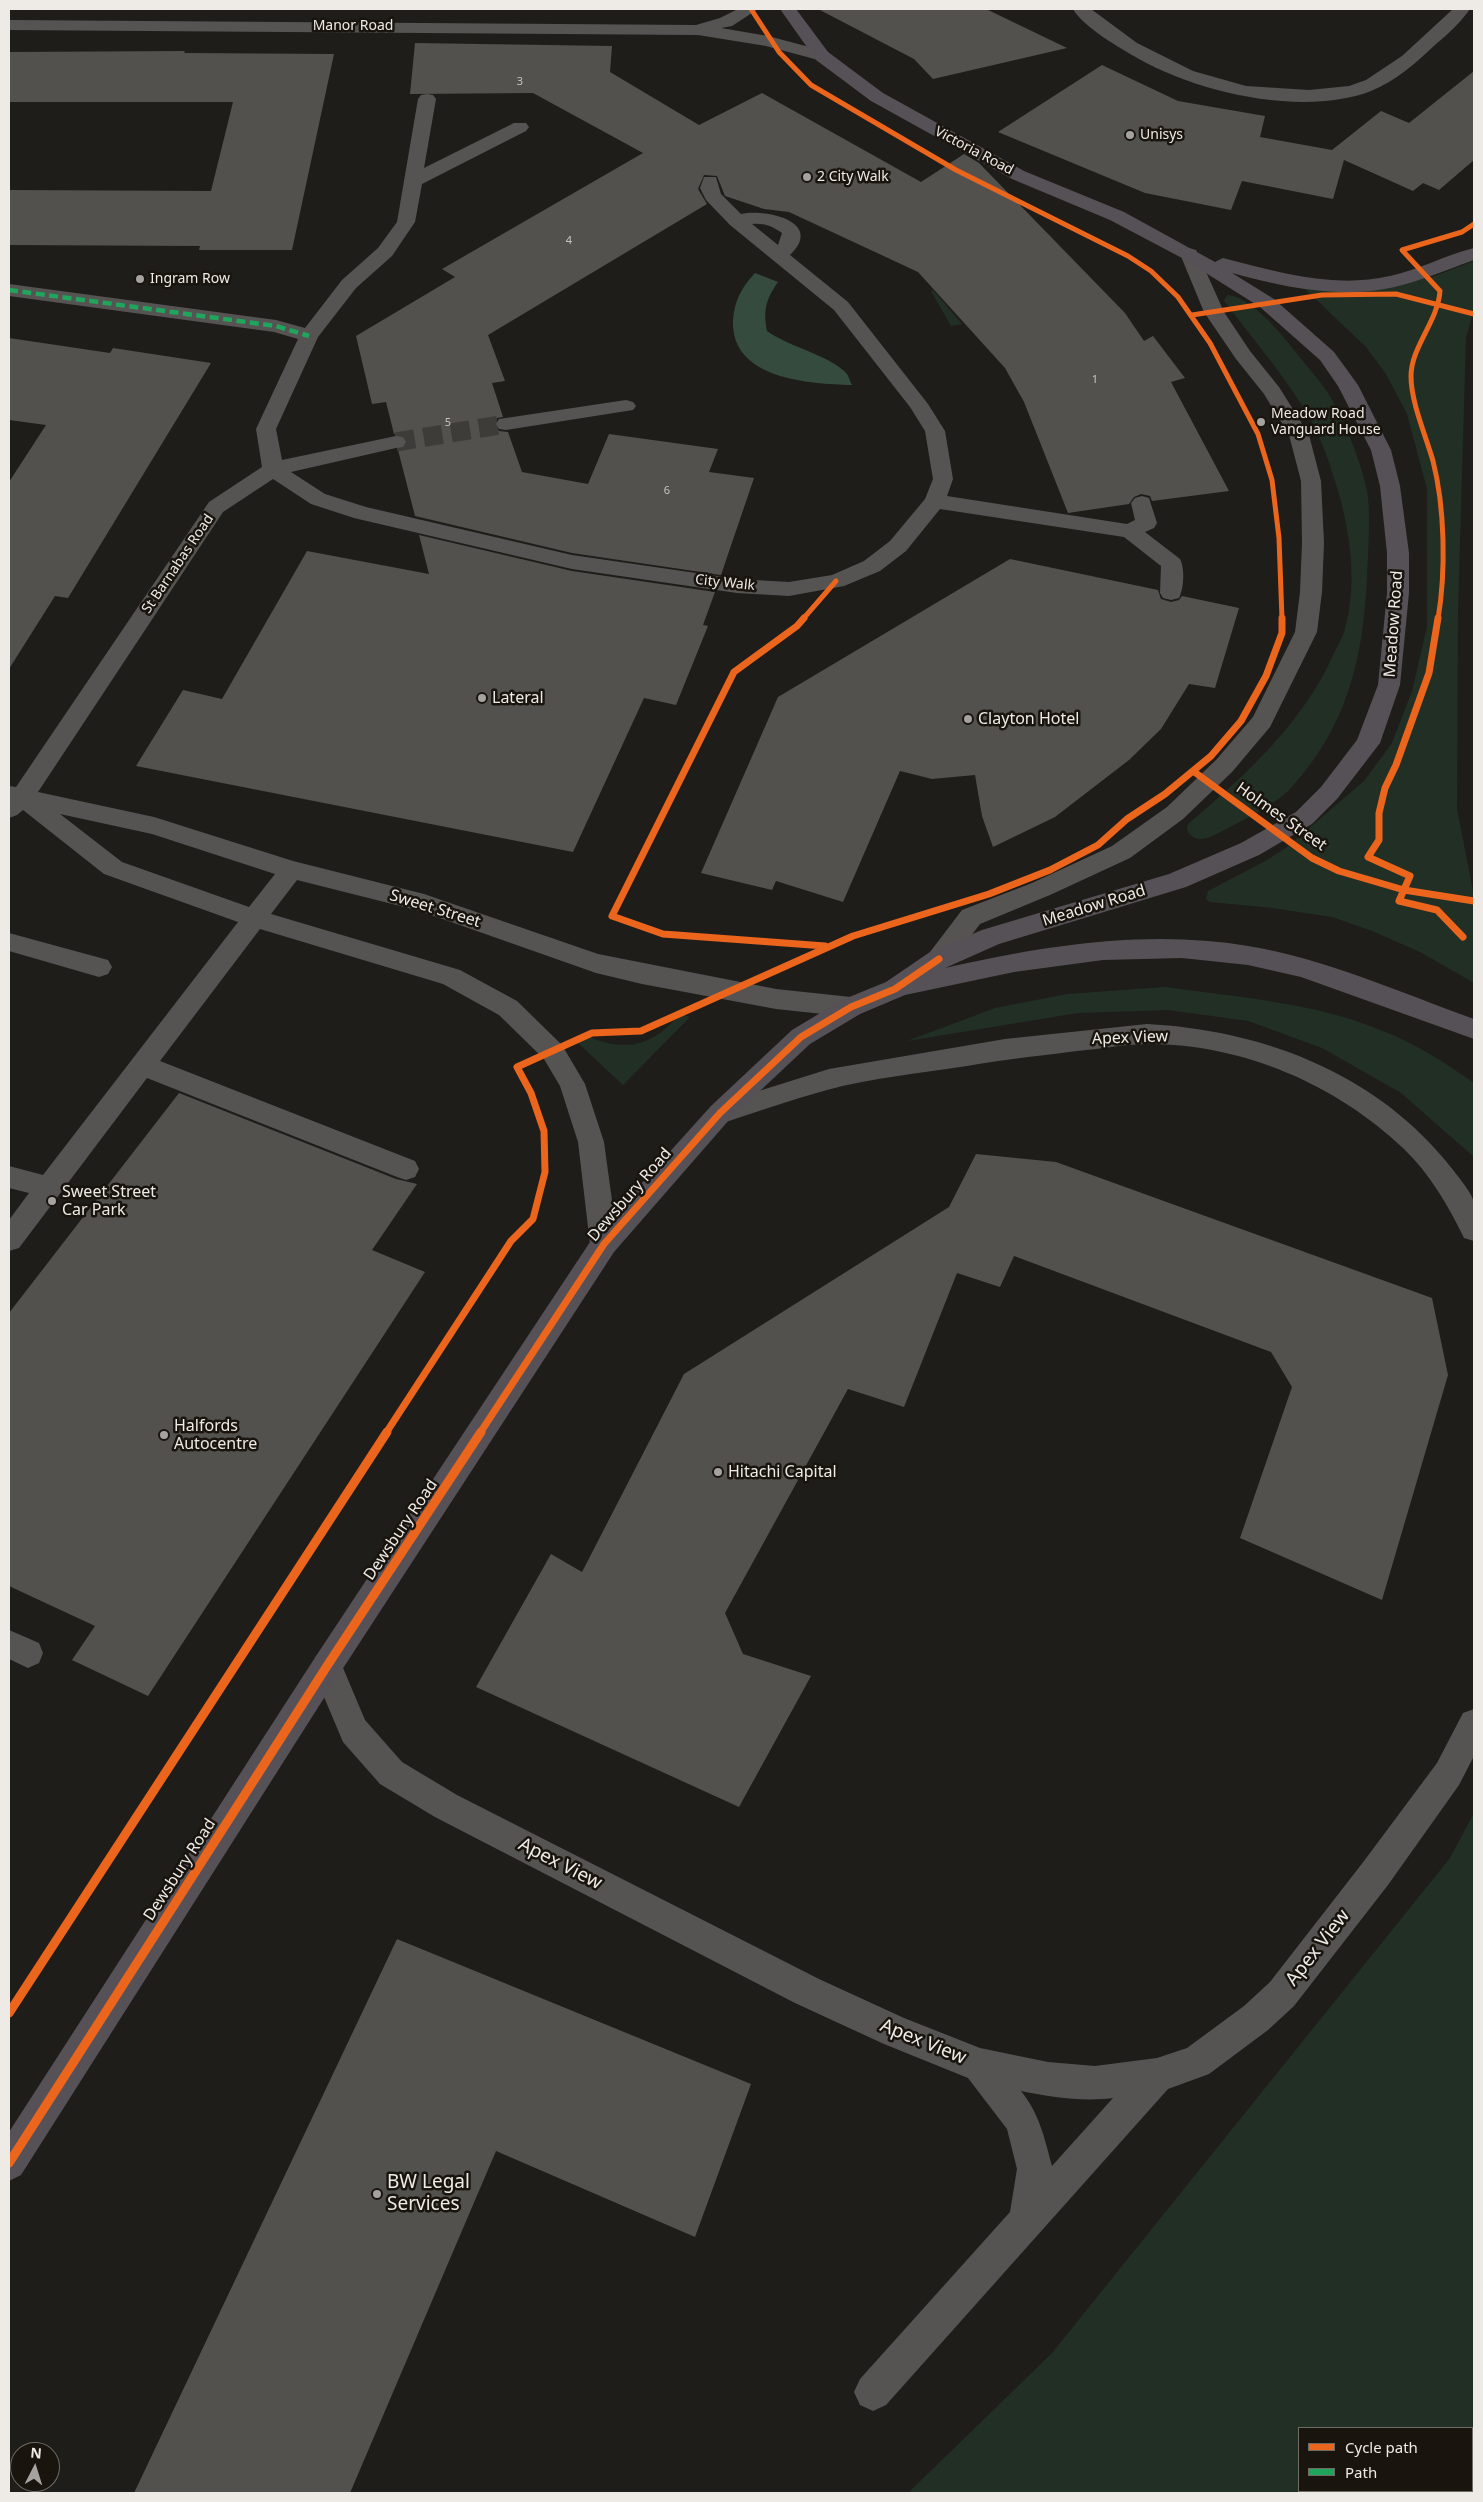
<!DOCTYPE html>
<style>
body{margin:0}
#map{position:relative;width:1483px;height:2502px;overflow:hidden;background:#1f1d1a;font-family:"Noto Sans",sans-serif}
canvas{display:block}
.frame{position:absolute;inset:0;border:10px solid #eeeae6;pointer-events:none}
.legend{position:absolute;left:1298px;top:2427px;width:175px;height:65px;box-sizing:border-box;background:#19140e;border:1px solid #6e6a64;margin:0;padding:6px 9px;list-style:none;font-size:15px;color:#eeeae6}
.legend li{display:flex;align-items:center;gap:10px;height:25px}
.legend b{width:25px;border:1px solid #6e6a64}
.north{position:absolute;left:10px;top:2442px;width:50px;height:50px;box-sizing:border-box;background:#19140e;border:1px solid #6e6a64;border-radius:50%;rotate:5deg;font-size:14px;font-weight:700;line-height:20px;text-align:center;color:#eeeae6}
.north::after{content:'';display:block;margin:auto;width:18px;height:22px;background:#a6a29f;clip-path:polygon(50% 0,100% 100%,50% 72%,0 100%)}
</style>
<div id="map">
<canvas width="1483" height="2502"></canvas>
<div class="frame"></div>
<ul class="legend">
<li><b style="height:6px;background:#eb651d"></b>Cycle path</li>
<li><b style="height:6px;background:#20a55d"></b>Path</li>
</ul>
<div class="north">N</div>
</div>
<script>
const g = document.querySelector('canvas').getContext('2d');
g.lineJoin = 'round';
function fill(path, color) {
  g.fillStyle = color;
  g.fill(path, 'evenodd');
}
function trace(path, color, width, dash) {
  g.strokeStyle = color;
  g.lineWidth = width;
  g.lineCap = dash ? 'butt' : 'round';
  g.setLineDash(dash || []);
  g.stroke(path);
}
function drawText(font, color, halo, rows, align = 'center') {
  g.font = font + ' "Noto Sans",sans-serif';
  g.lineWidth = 5;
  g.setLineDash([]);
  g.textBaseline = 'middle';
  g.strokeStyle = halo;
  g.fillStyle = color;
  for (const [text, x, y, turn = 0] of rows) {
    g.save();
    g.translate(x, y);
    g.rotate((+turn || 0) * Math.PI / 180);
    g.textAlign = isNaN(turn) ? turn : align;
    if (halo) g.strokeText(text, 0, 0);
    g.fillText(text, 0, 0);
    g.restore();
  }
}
fill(new Path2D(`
 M1474 261V308L1466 338 1458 610 1457 809 1474 896V983L1420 952 1372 931 1332 917 1272 908 1210 902 1206 899 1208 891 1267 860 1287 847 1364 781 1392 743 1412 691 1427 627V489L1407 414 1386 374 1366 347 1305 289 1399 285 1435 276Z
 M933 290 962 324 951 326 931 291Z
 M1227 295C1253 296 1287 341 1302 360 1310 370 1319 380 1326 390 1342 414 1362 463 1367 491 1371 513 1368 555 1367 578 1363 660 1347 727 1290 789 1277 803 1243 821 1226 829 1213 836 1196 847 1187 830L1188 824C1245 776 1304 722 1334 653 1338 645 1343 637 1345 629 1357 586 1351 537 1339 494 1331 468 1323 441 1309 417 1285 376 1253 339 1224 301Z
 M1165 987C1236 997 1311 1002 1378 1029 1413 1042 1444 1062 1474 1083V1157L1401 1093 1322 1048 1248 1021 1168 1010 1078 1013 907 1041 995 1008 1067 994Z
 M680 1014 690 1017 623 1085 578 1043 587 1036C627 1053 652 1046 680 1014Z
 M1474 1813V2493H908L1052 2353 1450 1858ZM1472 2428V2491H1299V2428Z`), '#212f25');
fill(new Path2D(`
 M755 273 778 282C766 299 763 310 767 331 789 347 832 356 847 374 849 377 850 382 852 385 809 384 731 379 733 321 734 301 742 287 755 273Z`), '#354b3d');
fill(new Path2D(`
 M818 9H986L1067 48 933 79 914 59Z
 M415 43 612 46 610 72 699 125 762 93 921 182 964 154 979 163 1125 313 1144 341 1153 336 1185 378 1171 382 1229 491 1152 501 1150 496 1141 494 1134 497 1129 504 1068 513 1024 402 1005 368 918 272 789 212 764 209 725 196 717 176 704 175 698 189 707 204 488 335 505 381 492 383 503 417 497 418 494 425 499 431 508 432 522 472 588 484 609 434 718 449 709 472 754 478 721 575 572 553 415 516 398 450 405 448 408 441 403 435 394 434 386 402 372 404 356 336 455 277 442 269 643 153 533 93 410 94Z
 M185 51 184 53 334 54 292 250H199L200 246 9 245V190L211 191 233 102H9V52Z
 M1102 65 1178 101 1265 116 1260 137 1332 150 1381 111 1409 123 1474 71V160L1439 190 1423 183 1413 191 1344 160 1333 199 1242 181 1231 210 1145 193 998 132Z
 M9 338 110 353 113 348 211 363 68 598 55 596 9 669V482L46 425 9 420Z
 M419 535 572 571 715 592 703 625 708 626 676 705 644 698 573 852 136 766 183 690 222 699 307 551 429 574Z
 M1010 559 1158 590 1161 599 1171 602 1179 600 1182 596 1239 608 1215 688 1189 684 1161 729 1129 760 1055 817 993 847 982 816 975 775 932 779 900 771 843 902 776 881 772 890 701 873 778 697Z
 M179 1093 396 1179 417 1184 372 1250 425 1272 148 1696 72 1660 95 1626 9 1586V1313Z
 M976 1154 1056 1162 1432 1298 1448 1375 1382 1600 1240 1538 1292 1387 1271 1352 1014 1256 1000 1287 957 1273 904 1407 848 1389 725 1613 743 1654 811 1676 739 1807 476 1687 551 1554 582 1572 684 1374 949 1207Z
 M397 1939 751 2084 695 2237 496 2151 350 2493H134Z`), '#53514e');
trace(new Path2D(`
 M396 442 506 424`), '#3e3c39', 19, [19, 9]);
fill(new Path2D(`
 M738 9H758L732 26 721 28 768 36 828 52 831 56 828 60 822 61 766 46 698 35 9 30V20L696 25 720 18Z
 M1073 9H1091L1137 43 1193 71 1246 86 1309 90 1349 86 1366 80 1402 56 1453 9H1470C1461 22 1448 34 1436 44 1417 62 1396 81 1371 91 1304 117 1199 93 1139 59 1120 48 1083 27 1073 9Z
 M427 94 433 95 436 99 424 168 514 123H526L529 127 526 131 422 184 415 222 392 256 356 288 318 337 276 429 282 460 396 436 403 437 406 442 403 447 396 448 291 472 325 494 366 507 572 555 737 579 789 582 832 575 864 561 890 541 925 499 933 479 925 431 910 407 834 310 730 225 706 200 700 188 704 177H716L721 194 741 214C766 208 825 222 790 255L848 302 928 404 945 431 953 479 947 496 1127 524 1135 520 1131 503 1135 498 1142 496 1149 498 1157 523 1154 528 1145 532 1180 559C1185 568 1184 589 1179 598L1171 600 1163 598 1160 593 1161 566 1124 537 940 509 906 551 880 571 844 586 789 596 737 593 572 569 354 518 311 504 273 479 223 512 38 792 154 817 293 861 424 894 598 954 776 989 851 997 860 1000 864 1007 860 1014 851 1017 776 1009 642 984 596 973 420 911 297 880 271 914 460 970 517 1001 562 1045 585 1084 604 1142 618 1244 614 1252 604 1255 594 1252 590 1244 578 1142 560 1086 544 1059 499 1015 443 984 260 929 160 1061 415 1161 419 1169 415 1177 406 1180 397 1177 147 1078 19 1248 9 1251V1220L29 1193 9 1188V1166L43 1175 238 922 104 874 23 810 17 815 9 818V786L16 787 209 502 262 467 256 429 298 339 274 332 9 296V284L276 320 305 328 342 280 378 248 397 222 418 99 421 95ZM752 224C764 223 772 226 782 233L778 245ZM60 814 152 834 275 874 249 907 122 862Z
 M1189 248 1196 250 1198 254 1224 312 1250 351 1279 387 1309 435 1321 481 1324 543 1322 592 1317 632 1270 727 1232 772 1183 819 1130 858 1050 895 980 924 948 966 939 969 930 966 926 959 930 952 962 910 1032 883 1112 846 1167 807 1216 760 1253 717 1295 632 1300 592 1302 543 1301 481 1289 435 1264 394 1236 359 1204 312 1180 254 1182 250Z
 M626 400 633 402 636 406 633 410 506 430 499 429 496 424 499 419 506 418Z
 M9 933 108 960 112 967 108 974 99 977 9 951Z
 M1147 1024C1260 1030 1371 1071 1445 1160 1452 1169 1473 1193 1474 1203 1476 1215 1474 1229 1474 1241L1464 1238C1449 1207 1430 1174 1404 1149 1336 1084 1242 1044 1148 1044 1128 1044 1107 1048 1086 1050 1046 1055 1006 1059 967 1066 922 1073 870 1078 827 1090 791 1100 756 1112 720 1124L711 1120 707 1113 711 1106 829 1069 1005 1039Z
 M9 1630 39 1643 43 1653 39 1663 28 1668 9 1659Z
 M327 1651 338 1656 365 1720 402 1762 457 1795 819 1979 904 2018 980 2048 1048 2062 1095 2066 1157 2058 1187 2048 1244 2006 1270 1982 1364 1861 1437 1763 1463 1713 1474 1709V1756L1459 1785 1388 1885 1294 2006 1268 2030 1209 2074 1168 2089 886 2405 873 2411 860 2405 854 2392 860 2379 1010 2212 1017 2169 1007 2129 968 2078 884 2044 795 2003 435 1817 380 1784 343 1742 311 1666 316 1656ZM1021 2091C1052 2097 1082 2102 1113 2098L1052 2166C1044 2137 1040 2115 1021 2091Z`), '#565452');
fill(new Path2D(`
 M780 9H796L828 52 883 93 1024 171 1124 212 1215 262 1223 258C1278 272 1333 289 1390 276 1419 270 1445 255 1474 248V260C1443 271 1412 285 1379 290 1330 297 1279 286 1232 273L1274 299 1334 352 1358 385 1391 450 1400 486 1409 553V593L1400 685 1380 743 1337 799 1312 824 1259 855 1186 887 999 944 945 968C1043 946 1147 929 1248 946 1323 958 1402 993 1474 1019V1039L1301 977 1248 965 1182 958 1103 960 1014 972 905 995 860 1014 810 1044 729 1120 614 1252 338 1676 21 2175 9 2181V2132L316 1656 594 1236 711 1106 792 1030 842 1000 886 982 930 952 982 930 1169 874 1241 843 1296 812 1321 787 1357 740 1378 685 1387 593V553L1380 486 1371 450 1338 386 1320 360 1260 307 1182 258 1110 220 1012 179 871 101 816 60Z`), '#565156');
trace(new Path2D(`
 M9 290 276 326 309 336`), '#20a55d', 4.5, [9, 4.5]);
trace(new Path2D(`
 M751 9 779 52 811 85 956 170 1128 256 1151 271 1178 297 1210 343 1258 434 1272 480 1279 538 1282 619
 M1192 315 1322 295 1396 294 1474 314
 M803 619 836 581
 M1438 619C1446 572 1445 508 1433 461 1426 436 1411 403 1411 376 1411 347 1438 321 1440 291L1402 250 1462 232 1474 224`), '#eb651d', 5);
trace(new Path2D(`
 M804 618 797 626 734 672 612 916 663 934 825 946
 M1438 618 1429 673 1396 765 1385 788 1379 813V840L1368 857 1410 876 1399 901 1437 910 1463 937
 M1193 771 1312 858 1339 871 1404 890 1474 901
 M386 1433 511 1241 533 1219 545 1172 544 1131 531 1093 517 1067 592 1033 641 1031 853 936 989 894 1050 870 1098 845 1127 819 1165 794 1211 756 1241 721 1266 676 1282 633V618
 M480 1433 604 1244 720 1113 801 1037 851 1007 895 989 939 959`), '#eb651d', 7);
trace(new Path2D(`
 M9 2013 387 1432
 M9 2163 327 1666 481 1432`), '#eb651d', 9);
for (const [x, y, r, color] of [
 [1130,135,5,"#a6a29f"],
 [807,177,5,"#a6a29f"],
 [140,279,5,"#a6a29f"],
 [1261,422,5,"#a6a29f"],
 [482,698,5,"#a6a29f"],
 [968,719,5,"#a6a29f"],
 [52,1201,5,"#a6a29f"],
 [164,1435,5,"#a6a29f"],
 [718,1472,5,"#a6a29f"],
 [377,2194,5,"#a6a29f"]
]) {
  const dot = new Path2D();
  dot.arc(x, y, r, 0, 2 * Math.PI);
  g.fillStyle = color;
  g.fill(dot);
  trace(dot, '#19140e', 2);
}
drawText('11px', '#c7c4c0', null, [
 ["3",520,82],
 ["4",569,241],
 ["1",1095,380],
 ["5",448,423],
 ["6",667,491]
]);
drawText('14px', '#eeeae6', '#19140e', [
 ["Manor Road",353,26],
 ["Victoria Road",974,151,28],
 ["St Barnabas Road",178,564,-56],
 ["City Walk",725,583,6]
]);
drawText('14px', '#eeeae6', '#19140e', [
 ["Unisys",1140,135],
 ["2 City Walk",817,177],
 ["Ingram Row",150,279],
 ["Meadow Road",1271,414],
 ["Vanguard House",1271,430]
], 'left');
drawText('16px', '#eeeae6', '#19140e', [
 ["Meadow Road",1394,624,-86],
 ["Holmes Street",1281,817,35],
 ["Meadow Road",1094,906,-17],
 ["Sweet Street",435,909,17],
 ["Apex View",1130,1038,-2],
 ["Dewsbury Road",630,1195,-49],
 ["Dewsbury Road",401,1530,-56],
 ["Dewsbury Road",180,1870,-57]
]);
drawText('16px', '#eeeae6', '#19140e', [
 ["Lateral",492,698],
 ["Clayton Hotel",978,719],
 ["Sweet Street",62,1192],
 ["Car Park",62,1210],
 ["Halfords",174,1426],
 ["Autocentre",174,1444],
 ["Hitachi Capital",728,1472]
], 'left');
drawText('19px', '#eeeae6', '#19140e', [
 ["Apex View",560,1864,27],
 ["Apex View",1318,1948,-52],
 ["Apex View",923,2042,22]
]);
drawText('19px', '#eeeae6', '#19140e', [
 ["BW Legal",387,2183],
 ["Services",387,2205]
], 'left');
</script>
